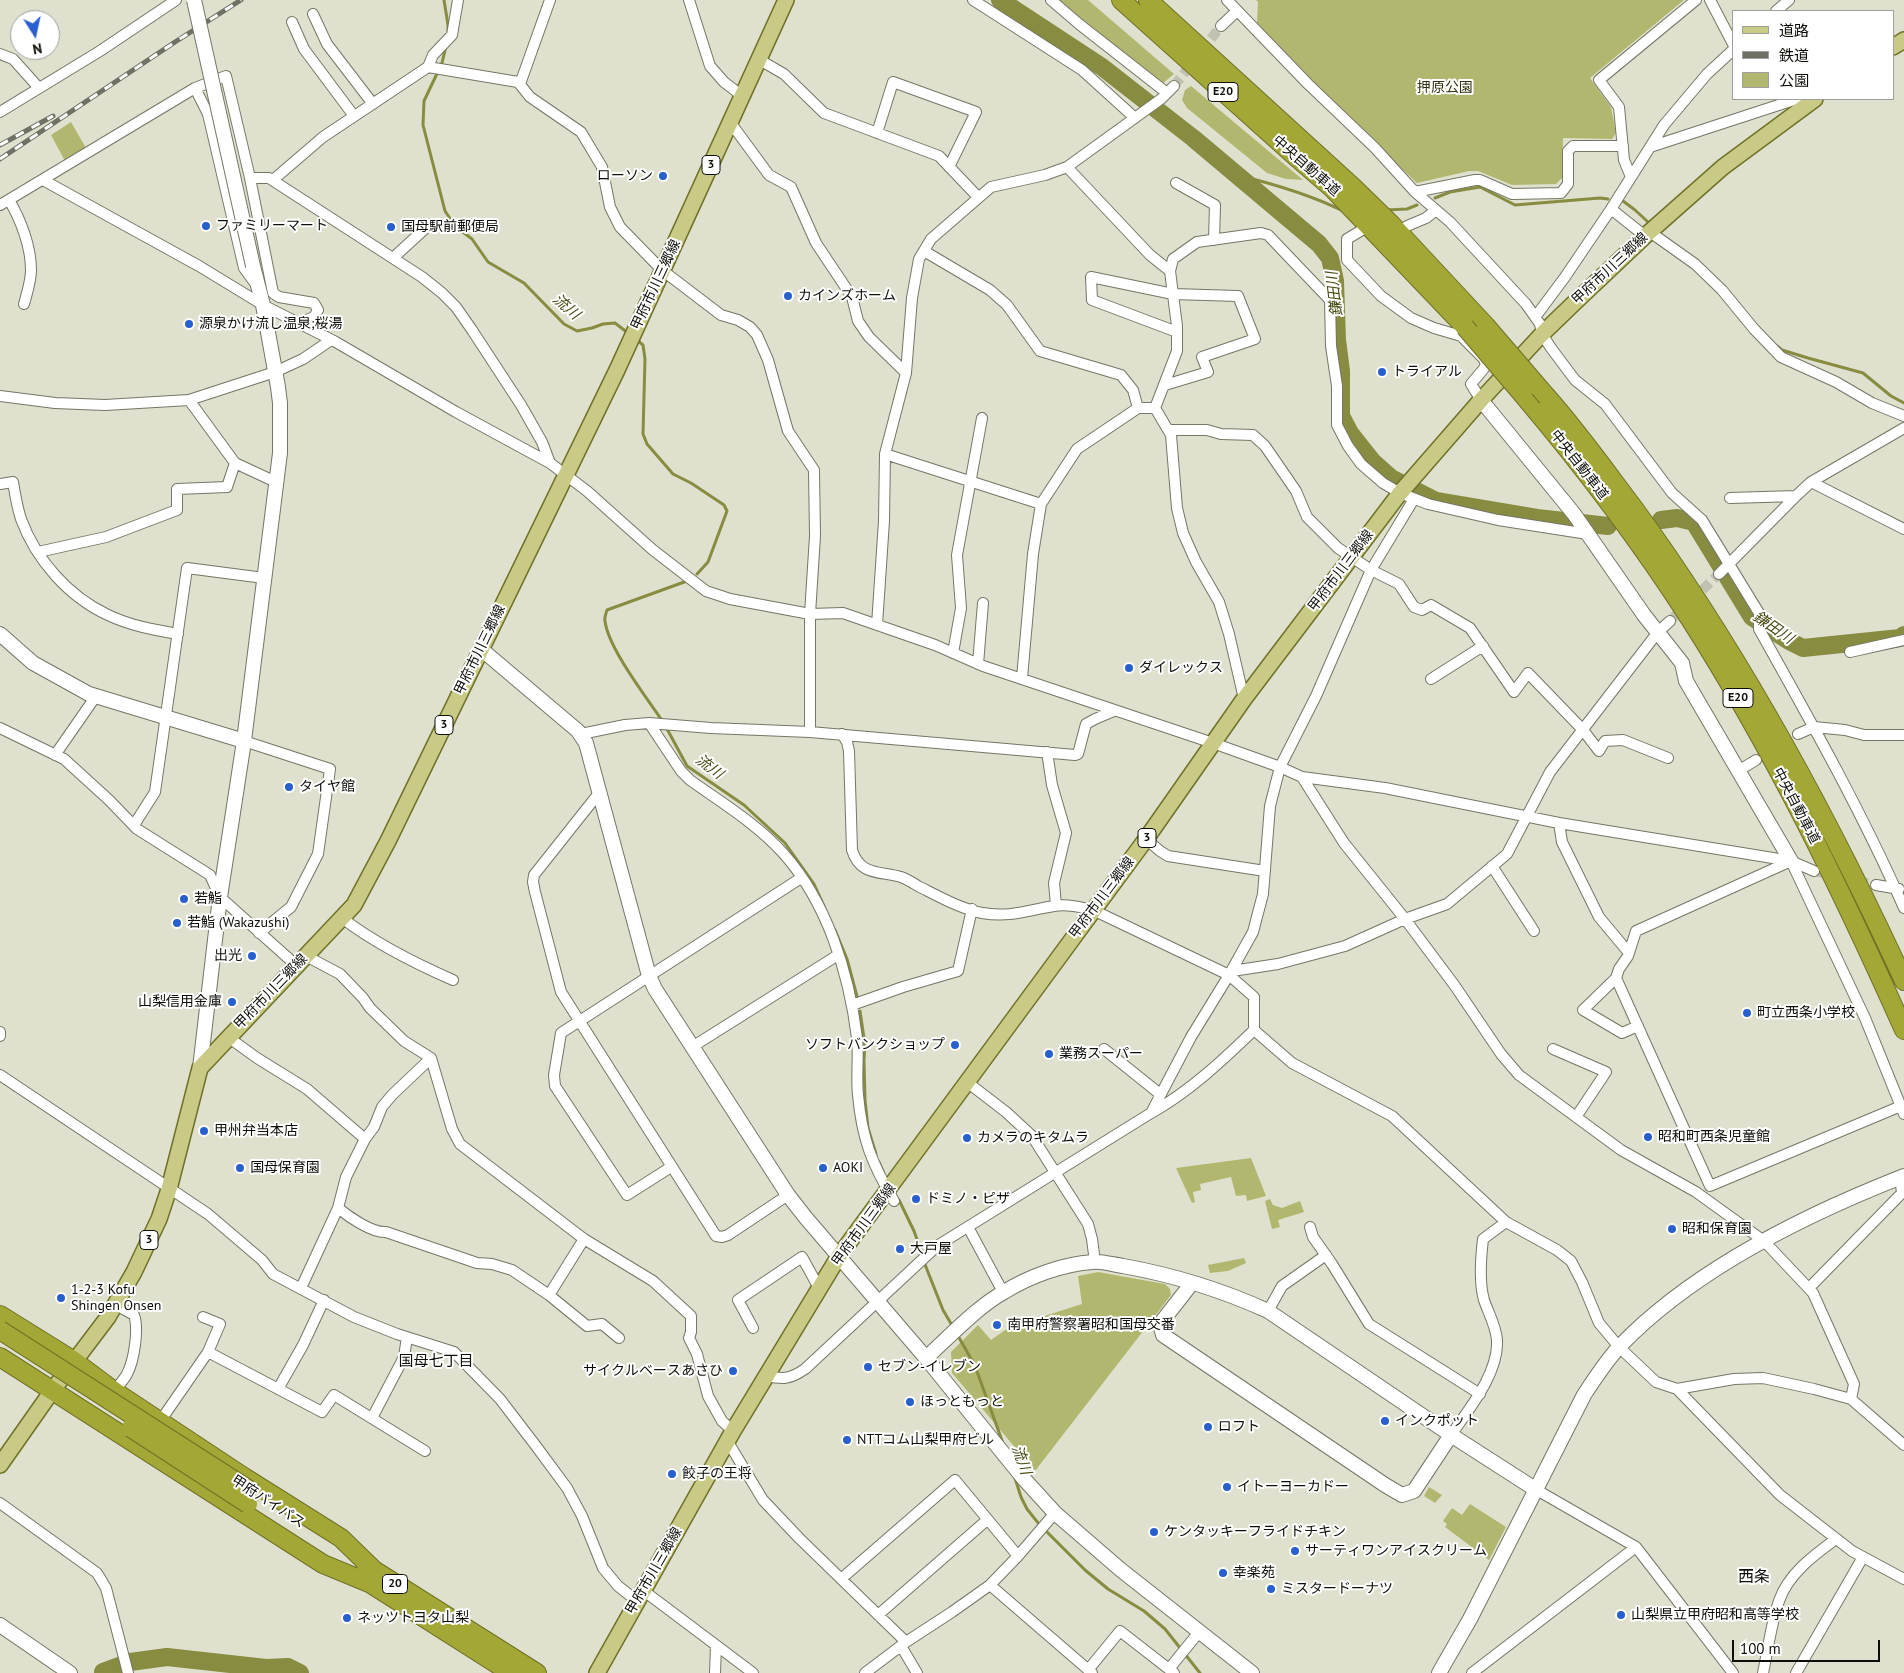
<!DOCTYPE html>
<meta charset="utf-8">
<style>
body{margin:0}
#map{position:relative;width:1904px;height:1673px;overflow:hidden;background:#dfe1ce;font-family:"PT Sans","Noto Sans JP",sans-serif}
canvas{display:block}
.legend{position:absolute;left:1732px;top:10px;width:162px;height:90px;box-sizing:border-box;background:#fff;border:1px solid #9f9f9c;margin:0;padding:6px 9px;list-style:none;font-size:15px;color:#0e0e08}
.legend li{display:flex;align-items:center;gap:10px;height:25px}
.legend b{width:25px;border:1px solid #9f9f9c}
.north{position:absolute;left:10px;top:10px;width:50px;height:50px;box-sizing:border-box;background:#fff;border:1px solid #9f9f9c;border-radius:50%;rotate:170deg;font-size:14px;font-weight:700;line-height:20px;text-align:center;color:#0e0e08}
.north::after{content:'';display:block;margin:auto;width:18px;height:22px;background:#2760ce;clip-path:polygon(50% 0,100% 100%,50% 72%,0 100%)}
.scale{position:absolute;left:1732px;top:1640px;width:148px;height:22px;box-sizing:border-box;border:2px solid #0e0e08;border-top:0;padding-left:6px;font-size:15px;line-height:18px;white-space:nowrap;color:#0e0e08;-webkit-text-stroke:4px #fff;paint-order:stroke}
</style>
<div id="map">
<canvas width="1904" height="1673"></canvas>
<ul class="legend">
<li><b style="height:6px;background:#c8ca86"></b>道路</li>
<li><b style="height:6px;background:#707165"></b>鉄道</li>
<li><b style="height:14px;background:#b2b770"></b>公園</li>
</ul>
<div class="north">N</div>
<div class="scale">100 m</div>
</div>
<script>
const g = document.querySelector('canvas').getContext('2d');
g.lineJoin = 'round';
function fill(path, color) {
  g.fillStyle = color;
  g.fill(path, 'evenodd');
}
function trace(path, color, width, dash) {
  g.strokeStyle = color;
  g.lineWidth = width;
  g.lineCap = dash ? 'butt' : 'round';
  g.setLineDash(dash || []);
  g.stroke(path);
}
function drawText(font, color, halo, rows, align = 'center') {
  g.font = font + ' "PT Sans","Noto Sans JP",sans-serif';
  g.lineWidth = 4;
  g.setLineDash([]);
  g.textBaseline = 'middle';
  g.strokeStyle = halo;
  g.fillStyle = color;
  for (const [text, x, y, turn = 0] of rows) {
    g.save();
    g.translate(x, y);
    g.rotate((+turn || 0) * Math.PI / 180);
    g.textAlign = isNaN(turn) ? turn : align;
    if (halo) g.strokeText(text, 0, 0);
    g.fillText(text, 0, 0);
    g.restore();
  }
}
fill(new Path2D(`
 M1058 0H1088L1174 74 1162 84 1084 25Z
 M1256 0H1684L1590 78 1611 107 1616 133 1612 139 1563 138 1562 178 1556 184 1512 185 1478 171H1469L1417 183 1388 156 1378 143 1318 86 1257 23 1258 2Z
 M1191 86 1303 180 1286 179 1267 173 1187 108 1182 100 1185 90Z
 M71 122 86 148 65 161 51 135Z
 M1251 1158 1266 1196 1247 1201 1246 1195 1236 1196 1231 1177 1200 1184 1201 1190 1193 1192 1195 1202 1192 1203 1176 1168Z
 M1270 1199 1273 1205 1282 1208 1300 1201 1304 1212 1278 1220 1280 1227 1272 1229 1265 1201Z
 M1244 1258 1246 1263 1228 1271 1210 1273 1208 1265Z
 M1098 1272 1165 1284 1170 1289 1171 1295 1035 1471 952 1373 951 1352 978 1325 991 1340 1018 1321 1022 1325 1032 1320 1082 1304 1078 1276Z
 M1429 1487 1442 1495 1435 1503 1424 1496Z
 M1470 1504 1506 1527 1489 1560 1445 1527 1447 1524 1443 1521 1452 1508 1462 1515Z`), '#b2b770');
trace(new Path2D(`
 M444 0 448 25V33
 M446 46 442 63 424 101 423 125 445 211 455 226 472 239 488 262 524 283 564 324 577 331 592 328 603 324 615 323 628 333
 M1237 175C1274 184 1309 194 1343 211
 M1435 198 1450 192 1480 187 1515 205 1600 198 1608 199
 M1623 201 1635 210 1648 222
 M1386 210 1407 209 1417 205
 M637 340 643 345 645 359 643 434 647 444 673 474 691 483 724 505 727 511 708 562 697 574
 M1777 346 1782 350 1808 358 1863 373 1891 396 1904 403
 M663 722C647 698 608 648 605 621 604 617 606 614 607 610L687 581
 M666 727 687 766 744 805 785 843 814 884 824 906
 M835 930 847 959 858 1000
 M860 1011 865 1045 864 1060 865 1100 868 1128 876 1154
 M879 1162 883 1171
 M899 1200 914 1231 923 1256
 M924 1262 943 1310 953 1327
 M957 1334 975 1366 1004 1446
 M1014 1475 1021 1497 1027 1509 1039 1524 1085 1570 1108 1589 1144 1611 1165 1629 1200 1673`), '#888c40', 3);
trace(new Path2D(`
 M1000 0 1102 67 1193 138 1319 244 1330 258 1335 281 1337 340 1341 371V416L1350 433 1373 462 1391 478 1436 501 1537 518 1608 526
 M1661 520 1677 518 1694 522 1752 617 1789 641 1803 648 1900 638 1904 635
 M103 1672 130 1662 167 1657 266 1668 288 1667 300 1673`), '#888c40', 18);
trace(new Path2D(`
 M1174 86 1221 26
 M1670 621 1719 574
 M1814 871 1876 885`), '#c0c1b0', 10, [10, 5]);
const street = new Path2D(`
 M689 0 710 66 724 82 741 95
 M973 0 1082 70 1135 118
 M1051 0 1079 24 1167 93
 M1227 0 1308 84 1375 148 1415 192 1450 222 1526 304 1540 324 1542 334 1551 348 1575 380 1605 404 1672 493 1702 520 1759 613V629C1810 720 1862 812 1904 908
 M1710 0 1733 44
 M1776 11 1789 0
 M313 14 327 44 373 104
 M292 22 304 49 354 116
 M1221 26 1237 11
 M0 54 13 59 39 88
 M758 59 784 74 824 113 939 156 978 197
 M428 67 433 55 452 35 458 0
 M520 84 550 0
 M195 88 208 114 244 268 255 283
 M0 112 100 51 176 0
 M730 122 769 175 791 187 816 243 852 297 858 321 869 337 906 373
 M877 133 893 82 976 112 949 167
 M1650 147 1797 99
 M1067 167 1150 255 1170 271 1177 326V351L1155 408 1171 435 1177 508 1183 533 1196 562 1219 602 1229 634 1244 699
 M1631 177 1624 160 1619 107 1599 80 1696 0
 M250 178H269L422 277 442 293 456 307 472 330 521 405 542 442 550 463
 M43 180 199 266 263 305 334 341 456 412 550 463 587 491 653 550 706 591 730 599 810 614 843 613 935 645 983 666 1213 743 1280 767 1302 777 1385 788 1559 823 1791 861 1814 871
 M273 180 323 137 428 67 518 82 530 97 581 132 602 167 610 207 620 227 662 270 721 315 738 320 750 327 757 335 768 360 788 431 814 470 815 536 810 614V732
 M1176 183 1215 205 1214 240
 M1415 192 1475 180H1480L1512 194 1561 193 1568 184V151L1573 146H1623
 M9 200C21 220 31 247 31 270 31 281 27 293 24 304
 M0 205 195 88 226 76 250 178 273 293 279 297 314 303 318 310 314 317 299 323
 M1611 209 1645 236
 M1407 226 1426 218 1436 210
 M1362 230 1347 239V260L1381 296 1411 318 1434 328 1461 336 1484 359 1486 366 1471 384 1481 400
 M1650 232 1695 264 1722 290 1754 329 1781 357 1836 382 1872 403 1904 416
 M924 251 990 290 1007 305 1040 351 1121 375 1133 390 1138 408
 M393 258 430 224
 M1170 271 1173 259 1197 242 1261 233 1268 235 1330 300 1331 346 1337 386V425L1348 446 1361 464 1383 483 1400 493 1428 504 1498 520 1588 534
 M1536 316 1565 277 1611 209 1664 125 1707 74 1733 50
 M1165 385 1208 372 1202 357 1255 339 1238 296 1173 294 1091 277 1092 300 1177 332
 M0 396 55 403 105 405 189 400 275 372 303 359 331 340
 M189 400 235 463 278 483
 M885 454 1041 504
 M1811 482 1904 529
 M0 484 13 482C15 494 17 507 21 519 36 560 69 597 108 615 131 626 155 630 178 634
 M1730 498 1796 496
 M1414 499 1371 570 1399 584 1414 607 1422 610 1431 605 1470 628 1514 692 1528 673 1583 730 1599 751 1605 741 1623 740 1668 758
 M38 552 106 537 177 510V489L227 487 235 463
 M1719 574 1796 496 1811 482 1904 428
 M877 625 884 521 885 454 906 373 912 298 919 259 931 239 991 187 1045 175 1067 167 1161 99 1174 86
 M1850 652 1904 640
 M953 653 961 608 957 555 982 418
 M978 664 983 603
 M1022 678 1033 554 1041 504 1077 449 1138 408H1155
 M1431 679 1483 646
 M649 723 681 771 690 780C722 803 757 824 783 853 827 902 849 973 857 1038 859 1056 856 1076 858 1095 862 1139 872 1164 894 1201
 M0 728 64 759 109 800 137 829 210 875 220 897 297 966
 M581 734 625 725 649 723 711 728 810 732 1075 755 1078 754 1086 724 1095 719 1114 711
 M842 734 847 742 849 751 852 850C860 876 880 871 901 877 907 879 913 883 918 886 938 896 961 909 982 913 1011 918 1028 910 1054 906 1067 904 1080 907 1093 910L1229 975 1254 997V1030L1292 1063 1392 1116 1506 1222 1557 1250 1571 1261 1582 1282 1599 1323 1619 1347 1656 1382 1677 1389 1780 1495 1852 1551 1904 1579
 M1798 734 1814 727 1845 730 1864 735H1904
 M244 741 330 769 318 854 291 907 259 933
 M1047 752 1052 785 1066 833 1054 883 1056 905
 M55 755 96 696
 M1738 771 1756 760
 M1302 777 1344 843 1405 919 1455 986 1501 1054 1519 1075 1621 1150 1696 1192 1764 1241 1813 1293 1854 1384 1851 1399
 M599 793 534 875 533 882 535 892 561 992 716 1236 722 1237 728 1235 788 1195
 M1559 823 1562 842 1599 917 1629 953
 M134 825 155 792 187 568 264 578
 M1146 839 1160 851 1168 856 1265 871
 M1791 861 1636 931 1628 956 1619 969 1616 978 1710 1186 1901 1106
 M1791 861 1865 1018 1904 1114
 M1492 866 1534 931
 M1876 885 1899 889
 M342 918C376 944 414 963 453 980
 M306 956 340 974 363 998 370 1008 404 1041 431 1058 452 1129 460 1144 584 1239 653 1281 691 1316V1332L689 1338 697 1354 708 1396 722 1421 733 1431
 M1232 971 1278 964 1345 946 1405 919 1447 904 1507 854 1550 772 1658 632 1670 621
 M1616 978 1583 1010 1622 1033 1638 1026
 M852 1005 903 987 958 971 972 909
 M0 1032V1036
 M228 1037 257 1058 307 1089 365 1139 346 1177 338 1208 301 1288
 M692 1047 838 955
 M1104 1049 1160 1094
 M1553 1049 1606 1072 1576 1117
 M0 1075 208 1214 262 1260 273 1274 354 1317 397 1334 454 1352 500 1399 536 1446 567 1488 582 1516 603 1568 618 1586 637 1601
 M967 1082 1006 1112 1032 1136 1088 1224 1092 1239 1095 1262
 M1151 1113C1189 1092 1223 1060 1254 1030
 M365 1139 374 1127 382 1107 392 1095 431 1058
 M671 1167 627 1195 555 1086 554 1075 561 1033 801 878
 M338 1208C349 1217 372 1233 386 1232L477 1263 492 1264 512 1270 549 1295 587 1326 602 1324 619 1338
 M968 1227 1003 1292
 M1310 1227 1313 1237 1332 1264 1369 1324 1480 1394
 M1809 1288 1902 1193 1900 1177
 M549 1295 584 1239
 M1268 1311 1282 1286 1326 1255
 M753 1328 738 1300 802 1257 819 1288
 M208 1352 322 1412 334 1395 425 1451
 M765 1376C783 1379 789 1380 805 1369L937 1246 1151 1113 1191 1037 1229 975 1253 932 1263 894 1270 806 1280 767 1316 696 1371 570 1338 548 1307 517 1296 491 1265 446 1253 435 1221 434 1207 430H1169
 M278 1389 303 1345 324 1300
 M1677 1389 1734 1379 1763 1378 1814 1389 1851 1399 1904 1445
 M114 1391C118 1386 124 1380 127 1374 134 1361 139 1329 134 1315L116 1305
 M372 1418 404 1357 407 1337
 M161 1420 208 1352 220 1324 203 1317
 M1451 1435C1469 1409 1499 1373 1497 1340 1496 1326 1488 1312 1484 1300 1479 1283 1481 1256 1483 1239L1506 1222
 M728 1442 763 1500 799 1538 906 1642
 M1535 1489 1636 1547
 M0 1503 97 1573 106 1588 128 1673
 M841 1579 955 1480 1018 1556
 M990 1585 1092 1673
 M644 1591 753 1673
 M878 1615 987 1520
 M901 1646 917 1673
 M1169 1669 1199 1632
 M1088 1670 1120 1631 1174 1673
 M715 1673 716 1646
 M865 1673 906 1642 952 1612 990 1585 1018 1556 1055 1513
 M1472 1673 1636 1547 1733 1673
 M1763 1673C1768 1649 1771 1624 1779 1601 1788 1574 1814 1555 1836 1539
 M1796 1673 1863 1557`);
const secondary = new Path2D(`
 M1481 400 1574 514 1644 615 1682 663 1686 681 1791 861
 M0 634 33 663 89 694 244 741
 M481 649 578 731 586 743 649 976 655 989 788 1195 806 1218 926 1358 1024 1479 1055 1513 1121 1570 1252 1673
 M200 1068 220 897 244 741 280 453V403L278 387 263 305 253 266
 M1192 1283 1160 1324 1163 1335 1385 1485 1402 1495 1414 1491 1451 1435
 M926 1358C949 1337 977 1307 1004 1292 1030 1276 1063 1264 1093 1262 1103 1261 1114 1265 1123 1266 1173 1275 1222 1290 1268 1311L1451 1435 1535 1489
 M0 1625 70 1673
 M1439 1673 1470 1619 1584 1395C1595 1378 1606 1361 1620 1346 1693 1270 1807 1214 1904 1176`);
const primary = new Path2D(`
 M1893 47 1904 40
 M0 1465 52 1391 108 1317 134 1272 159 1219 169 1189 200 1068 354 905 388 841 617 370 786 0
 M597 1673 733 1431 839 1256 1146 839 1244 699 1400 493 1481 400 1542 334 1572 305 1645 236 1723 167 1815 99`);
const highway = new Path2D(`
 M1121 0 1296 157 1333 189 1465 327
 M1148 0 1354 188 1392 225 1486 326
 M1523 395C1583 466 1640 541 1690 619 1773 749 1841 889 1904 1030
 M1547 397C1578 432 1605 470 1633 507 1741 655 1828 816 1904 981
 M0 1315 74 1361 114 1391 244 1477 341 1538 376 1572
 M0 1357 323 1564 369 1583
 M366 1565 537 1673
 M360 1577 511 1673`);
trace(street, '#757665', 12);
trace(secondary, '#757665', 16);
trace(primary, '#6f7126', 18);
trace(highway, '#6f7126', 20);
trace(street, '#fff', 10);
trace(secondary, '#fff', 14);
trace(primary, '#c8ca86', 15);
trace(highway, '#a3a736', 18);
const rail = new Path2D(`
 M0 145 53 116
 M0 159 175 42 241 0`);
trace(rail, '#707165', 5);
trace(rail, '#fff', 3, [9]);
const secondaryBridge = new Path2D(`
 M194 0 253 266`);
const highwayBridge = new Path2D(`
 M1486 326 1547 397
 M1465 327 1523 395
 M0 1330 254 1493
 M131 1428 248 1504`);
trace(secondaryBridge, '#757665', 16, []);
trace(highwayBridge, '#6f7126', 20, []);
trace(secondaryBridge, '#fff', 14);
trace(highwayBridge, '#a3a736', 18);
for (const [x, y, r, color] of [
 [663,176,5,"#2760ce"],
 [206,226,5,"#2760ce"],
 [391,227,5,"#2760ce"],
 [788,296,5,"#2760ce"],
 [189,324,5,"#2760ce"],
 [1382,372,5,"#2760ce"],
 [1129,668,5,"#2760ce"],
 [289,787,5,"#2760ce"],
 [184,899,5,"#2760ce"],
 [177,923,5,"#2760ce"],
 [252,956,5,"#2760ce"],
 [232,1002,5,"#2760ce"],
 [1747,1013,5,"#2760ce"],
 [955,1045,5,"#2760ce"],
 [1049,1054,5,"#2760ce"],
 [204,1131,5,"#2760ce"],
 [1648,1137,5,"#2760ce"],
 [967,1138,5,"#2760ce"],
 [240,1168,5,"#2760ce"],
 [823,1168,5,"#2760ce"],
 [916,1199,5,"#2760ce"],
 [1672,1229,5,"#2760ce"],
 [900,1249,5,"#2760ce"],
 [61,1298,5,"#2760ce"],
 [997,1325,5,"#2760ce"],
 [868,1367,5,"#2760ce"],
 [733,1371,5,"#2760ce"],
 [910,1402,5,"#2760ce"],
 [1385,1421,5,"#2760ce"],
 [1208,1427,5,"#2760ce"],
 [847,1440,5,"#2760ce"],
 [672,1474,5,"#2760ce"],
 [1227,1487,5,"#2760ce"],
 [1154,1532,5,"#2760ce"],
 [1295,1551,5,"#2760ce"],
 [1223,1573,5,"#2760ce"],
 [1271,1589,5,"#2760ce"],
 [1621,1615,5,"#2760ce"],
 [347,1618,5,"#2760ce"]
]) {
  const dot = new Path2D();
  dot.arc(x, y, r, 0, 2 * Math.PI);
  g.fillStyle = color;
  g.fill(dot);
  trace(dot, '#fff', 2);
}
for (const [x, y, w] of [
 [1223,92,30],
 [711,165,18],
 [1738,698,30],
 [444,725,18],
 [1147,838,18],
 [149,1240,18],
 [395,1584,25]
]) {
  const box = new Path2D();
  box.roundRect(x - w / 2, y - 9.5, w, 19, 4);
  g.fillStyle = '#fff';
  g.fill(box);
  trace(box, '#0e0e08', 1);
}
drawText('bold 12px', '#0e0e08', null, [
 ["E20",1223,92],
 ["3",711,165],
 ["E20",1738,698],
 ["3",444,725],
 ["3",1147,838],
 ["3",149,1240],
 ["20",395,1584]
]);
drawText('14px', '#2f310f', '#fff', [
 ["押原公園",1445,88]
]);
drawText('14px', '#0e0e08', '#fff', [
 ["中央自動車道",1306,166,41],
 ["甲府市川三郷線",1610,269,-43],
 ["甲府市川三郷線",656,285,-65],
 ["中央自動車道",1579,465,52],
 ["甲府市川三郷線",1341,571,-53],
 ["甲府市川三郷線",480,650,-64],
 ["中央自動車道",1796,806,62],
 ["甲府市川三郷線",1102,898,-53],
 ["甲府市川三郷線",271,992,-46],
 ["甲府市川三郷線",864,1225,-54],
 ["甲府バイパス",268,1502,33],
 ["甲府市川三郷線",654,1571,-60]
]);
drawText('14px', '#0e0e08', '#fff', [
 ["ローソン",653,176,"right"],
 ["ファミリーマート",216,226],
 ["国母駅前郵便局",401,227],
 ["カインズホーム",798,296],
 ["源泉かけ流し温泉;桜湯",199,324],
 ["トライアル",1392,372],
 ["ダイレックス",1139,668],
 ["タイヤ館",299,787],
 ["若鮨",194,899],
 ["若鮨 (Wakazushi)",187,923],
 ["出光",242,956,"right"],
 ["山梨信用金庫",222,1002,"right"],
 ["町立西条小学校",1757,1013],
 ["ソフトバンクショップ",945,1045,"right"],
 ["業務スーパー",1059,1054],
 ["甲州弁当本店",214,1131],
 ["昭和町西条児童館",1658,1137],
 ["カメラのキタムラ",977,1138],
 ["国母保育園",250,1168],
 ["AOKI",833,1168],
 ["ドミノ・ピザ",926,1199],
 ["昭和保育園",1682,1229],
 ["大戸屋",910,1249],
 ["1-2-3 Kofu",71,1290],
 ["Shingen Onsen",71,1306],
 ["南甲府警察署昭和国母交番",1007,1325],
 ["セブン-イレブン",878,1367],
 ["サイクルベースあさひ",723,1371,"right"],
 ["ほっともっと",920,1402],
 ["インクポット",1395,1421],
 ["ロフト",1218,1427],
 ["NTTコム山梨甲府ビル",857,1440],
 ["餃子の王将",682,1474],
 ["イトーヨーカドー",1237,1487],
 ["ケンタッキーフライドチキン",1164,1532],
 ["サーティワンアイスクリーム",1305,1551],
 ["幸楽苑",1233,1573],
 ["ミスタードーナツ",1281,1589],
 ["山梨県立甲府昭和高等学校",1631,1615],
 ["ネッツトヨタ山梨",357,1618]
], 'left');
drawText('italic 15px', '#494b11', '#fff', [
 ["鎌田川",1335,294,-97],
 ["流川",566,307,41],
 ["鎌田川",1773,628,34],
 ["流川",709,767,37],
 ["流川",1021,1460,70]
]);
drawText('15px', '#0e0e08', '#fff', [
 ["国母七丁目",436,1362]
]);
drawText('16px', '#0e0e08', '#fff', [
 ["西条",1754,1577]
]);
</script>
